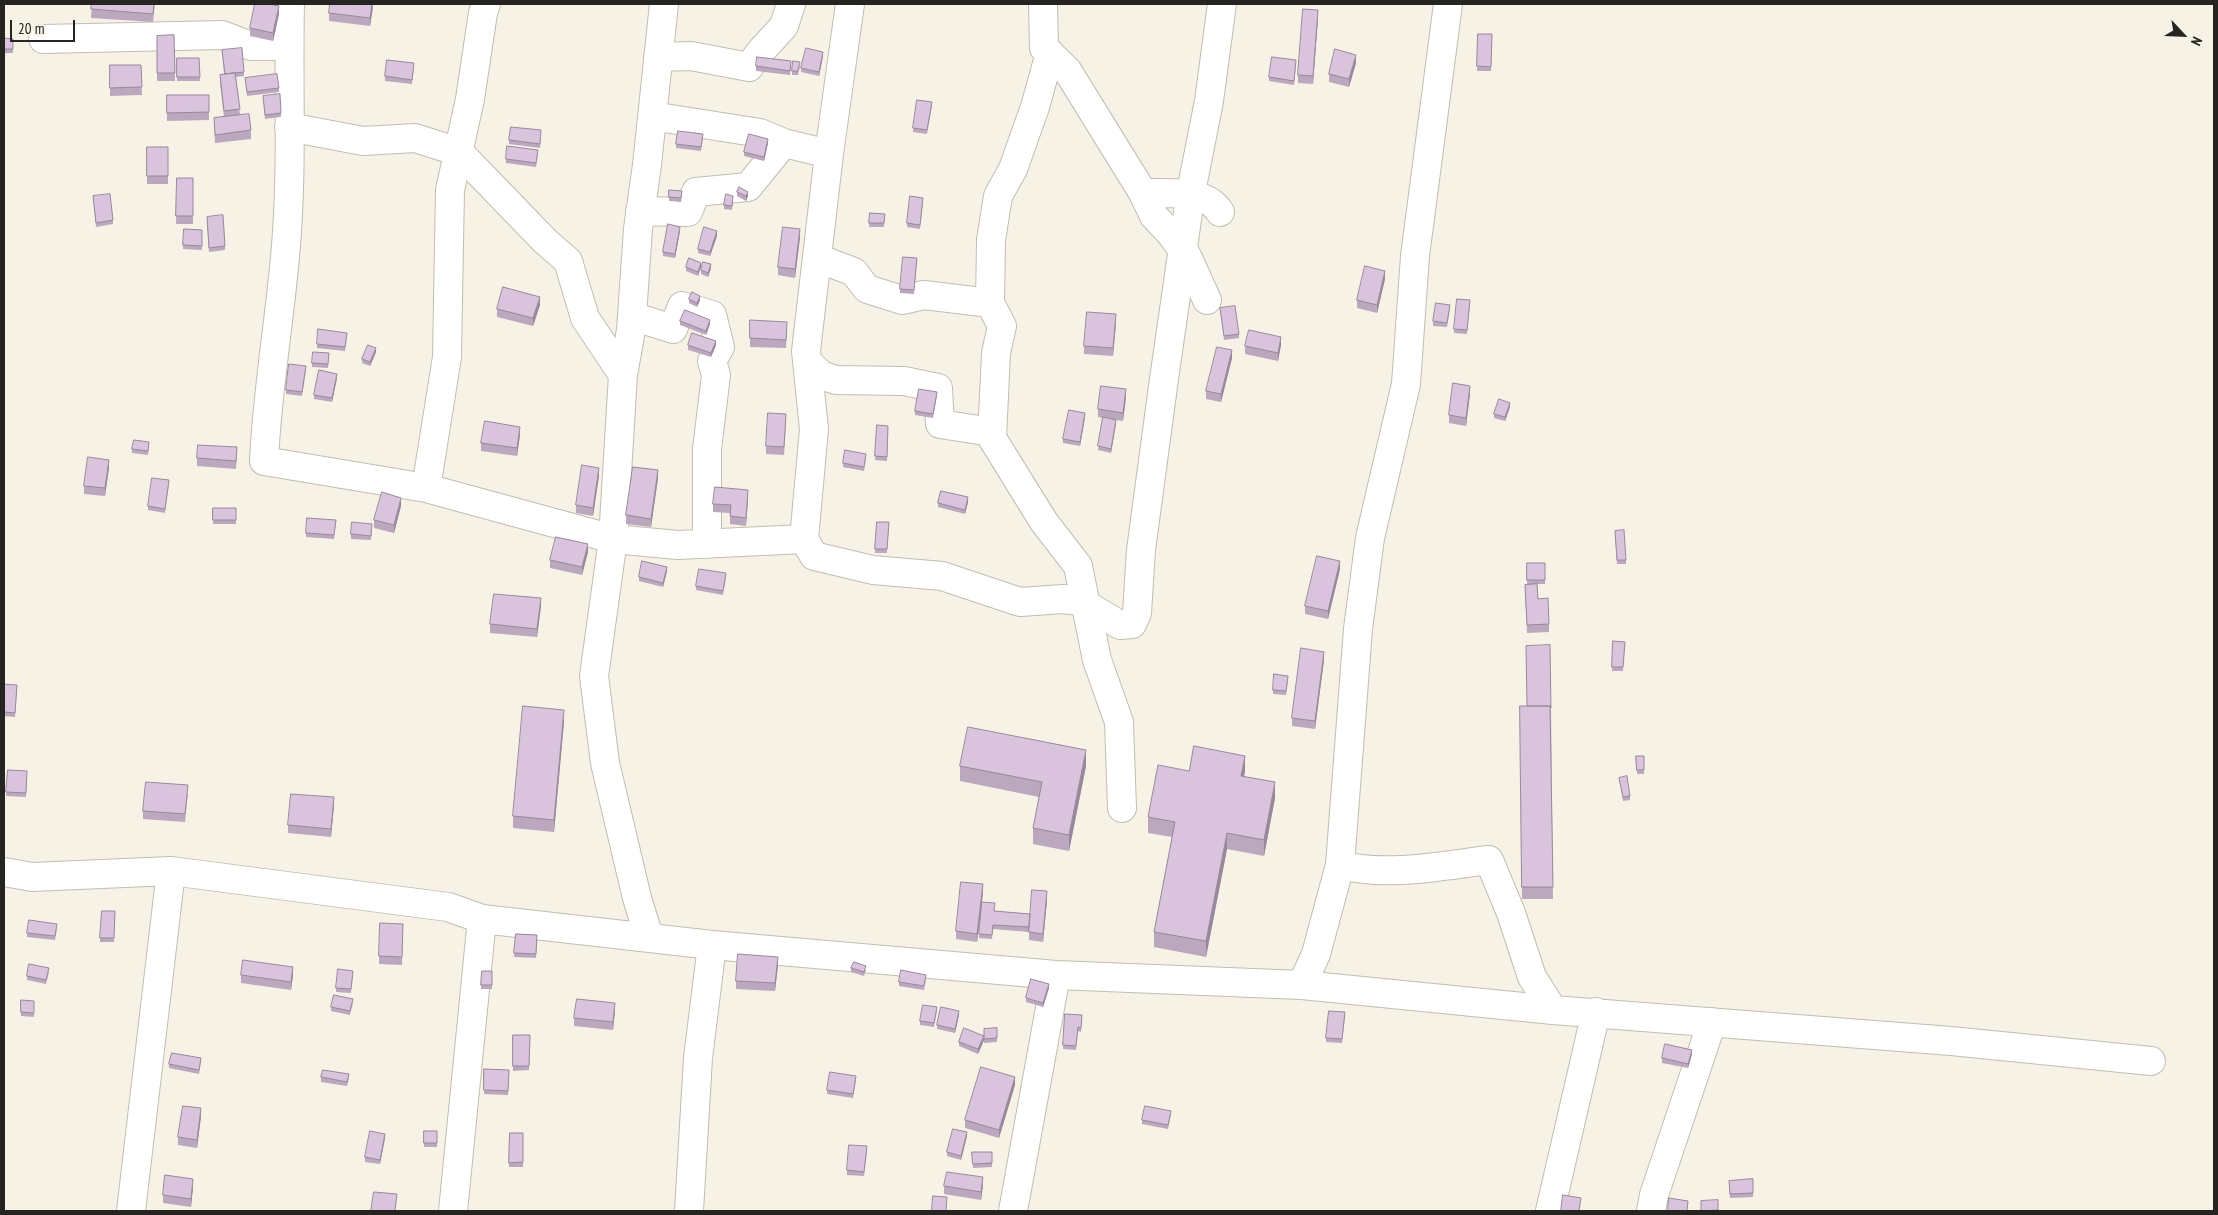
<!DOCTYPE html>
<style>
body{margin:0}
#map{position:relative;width:2218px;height:1215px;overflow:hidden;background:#f7f2e6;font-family:"PT Sans Narrow",sans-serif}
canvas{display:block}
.frame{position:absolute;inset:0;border:5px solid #262420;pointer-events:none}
.north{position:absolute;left:2158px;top:10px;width:50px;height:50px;-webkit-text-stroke:4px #f7f2e6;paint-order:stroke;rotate:115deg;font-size:14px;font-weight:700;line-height:20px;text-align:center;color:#262420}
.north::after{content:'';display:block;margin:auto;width:18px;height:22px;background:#262420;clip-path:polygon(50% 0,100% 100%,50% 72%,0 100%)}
.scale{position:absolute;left:10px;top:20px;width:65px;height:22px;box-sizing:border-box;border:2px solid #262420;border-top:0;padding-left:6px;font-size:15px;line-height:18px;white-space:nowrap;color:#262420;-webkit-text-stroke:4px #f7f2e6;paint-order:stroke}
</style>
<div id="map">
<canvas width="2218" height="1215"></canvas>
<div class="frame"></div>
<div class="north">N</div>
<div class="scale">20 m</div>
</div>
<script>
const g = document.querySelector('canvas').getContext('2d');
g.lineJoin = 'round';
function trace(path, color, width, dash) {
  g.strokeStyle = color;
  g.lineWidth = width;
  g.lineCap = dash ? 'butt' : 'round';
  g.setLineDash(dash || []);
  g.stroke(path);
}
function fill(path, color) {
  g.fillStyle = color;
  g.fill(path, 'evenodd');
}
const minor = new Path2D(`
 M290 4C288 88 293 173 285 257 279 325 267 392 264 461L426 488 613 539 678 545 804 539 814 556 873 570 942 576 1020 602 1063 599 1080 601 1120 625 1132 624 1137 613 1141 550 1164 379 1191 192 1209 101 1222 4
 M1043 4 1044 48 1067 70 1143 193C1168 194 1205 188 1220 212
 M43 39 222 35 251 46H289
 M1050 53 1035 107 1013 169 998 196 991 240 990 303 1002 326 996 353 992 438 1044 522 1078 566 1097 660 1119 722 1122 808
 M658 57 691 56 749 67 761 51 784 26 791 4
 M652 116 760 133 784 143 829 154
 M289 127 363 141 415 138 459 152 545 241 568 261 585 318 623 375
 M1143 193 1154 216 1171 234 1187 256 1207 300
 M640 211 688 212 696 192 748 187 784 143
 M817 258 854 272 867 289 902 300 924 295 990 303
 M632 316 673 329 682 306 712 315 720 347 712 361 716 375 707 449V544
 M807 361 821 375 836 380 904 381 938 388 940 424 992 432
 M426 488 447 357 450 190 470 99 483 13 486 4
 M804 539 814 429 806 351 829 154 850 4
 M1340 865C1388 877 1440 866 1489 860L1511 913 1532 977 1553 1010
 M4 872 32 877 171 871 448 907 482 919 712 945 1056 975 1302 985 1553 1010 1951 1041 2151 1061
 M649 937 637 898 605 763 594 676 613 539 623 375 631 330 638 229 647 165 664 4
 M1302 985 1316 954 1340 865 1358 629 1370 538 1406 384 1415 256 1448 4
 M131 1211 171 871
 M453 1211 482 919
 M689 1211 698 1058 712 945
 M1013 1211 1056 975
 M1550 1211 1596 1012
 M1651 1211 1654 1195 1712 1022`);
trace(minor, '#c1bdb1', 30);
trace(minor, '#fff', 28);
fill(new Path2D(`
 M92 4H155L153 22 91 18Z
 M373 4 370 26 329 21V13Z
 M279 14 273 41 250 36V28Z
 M1318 18 1313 84 1298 83V75Z
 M1478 34H1492L1491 71H1477Z
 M174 35 175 81H157V36Z
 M4 38 13 39V53H4Z
 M222 50 244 72V76L236 77 240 115 251 130V139L215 143 214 118 224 117 220 83V75L224 74Z
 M823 56 819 76 801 72V68Z
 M177 58H199L200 81H177Z
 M1356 63 1349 87 1329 82V74Z
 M1296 64 1294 85 1269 81V77Z
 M110 65H141L142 95 110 96Z
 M791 65 790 75 756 71V66Z
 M800 66 798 75H792V71Z
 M414 67 412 84 385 81V76Z
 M245 78 279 88V92L247 96Z
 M167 95H209V120L167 121Z
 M263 96 281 113V117L265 119Z
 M932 106 927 134 913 132V128Z
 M541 135 540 148 509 144V140Z
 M703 138 701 151 676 148V144Z
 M768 143 764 161 744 156V152Z
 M147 147H168V184H147Z
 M538 154 536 167 506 163V159Z
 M177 178H193V224H176Z
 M737 192 748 196 746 201 737 196Z
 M682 195 681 202 669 201V197Z
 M93 196 113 220V224L96 227Z
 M733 200 732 210 724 209V205Z
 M923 202 920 229 907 227V223Z
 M870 213 885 214 884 227H869Z
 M207 221 225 246V250L209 252Z
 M184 229 202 230V250L183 249Z
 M680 231 675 258 663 256V252Z
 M717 236 710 256 698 253V249Z
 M800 237 795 278 778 275V267Z
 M917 258 914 294 900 293V289Z
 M701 263 698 276 686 271V267Z
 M711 268 708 277 701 274V270Z
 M1385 279 1377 313 1357 308V300Z
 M689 299 700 300 697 307 689 303Z
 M1470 304 1467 334 1454 333V329Z
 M540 305 533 326 497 317V309Z
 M1220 308 1239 334V338L1224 340Z
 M1450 309 1447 327 1433 326V321Z
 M750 320 787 330 786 348 750 347Z
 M680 321 710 324 706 335 680 325Z
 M1116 323 1113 356 1084 354V346Z
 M347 337 345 351 317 348V344Z
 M688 345H716L711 357 688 350Z
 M1281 345 1278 361 1245 354V346Z
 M376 352 370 366 362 363V359Z
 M329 353 328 368 312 367V363Z
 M1232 358 1221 402 1206 399V391Z
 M306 370 302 396 286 394V390Z
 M337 378 332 402 314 399V395Z
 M1470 394 1466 426 1449 423V415Z
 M937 396 933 418 915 415V411Z
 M1126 397 1123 421 1116 420 1111 453 1098 450 1103 418 1098 417V409Z
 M1510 407 1505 421 1494 418V414Z
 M1085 417 1080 446 1063 443V439Z
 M786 422 784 455 766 454V446Z
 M877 425 888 426 887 461 875 460Z
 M520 435 517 456 481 451V443Z
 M149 446 148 455 132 453V449Z
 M237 456 236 469 197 466V458Z
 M866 458 864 471 843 467V463Z
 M109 468 105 496 84 494V486Z
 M599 476 593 516 576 513V505Z
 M658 478 651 527 626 524V515Z
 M169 484 165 513 148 510V506Z
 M748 498 746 526 730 524V513L713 512V504Z
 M968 502 965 514 938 507V503Z
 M401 506 394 533 374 528V520Z
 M213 508H236V524H213Z
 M336 520 334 539 306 537V533Z
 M877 522H889L887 553H875Z
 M372 524 371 540 351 539V534Z
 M1615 535 1626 560V564H1617Z
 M588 552 582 575 550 568V560Z
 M1527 563H1545V584H1537L1538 599 1549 624V632L1527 633 1525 593V585L1527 584Z
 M1340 569 1328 619 1305 614V606Z
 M667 571 663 587 639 581V577Z
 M726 577 723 595 696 590V586Z
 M541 606 537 637 490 633V624Z
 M1613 641 1625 642 1623 671H1612Z
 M1324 660 1315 729 1292 726V718Z
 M1288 680 1286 695 1273 694V690Z
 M4 684 17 689 15 717 4 716Z
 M1520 706 1551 708 1553 899H1522Z
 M564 722 554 832 513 828V816Z
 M1636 756H1644V774H1637Z
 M960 766H1086L1069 851 1033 844V828L1039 797 960 781Z
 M8 770 27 771 26 797 6 796Z
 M1189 771H1245L1244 777 1275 798 1264 856 1227 849 1206 957 1154 947V932L1172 837 1148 833V817Z
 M1619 778 1630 796V800L1623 801Z
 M188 793 185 822 143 819V811Z
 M334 805 331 837 288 833V825Z
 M983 892 982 902 995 911 1030 914 1047 900 1043 942 1029 940V932L993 929 992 939 979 938 980 918 977 942 956 939V931Z
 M102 911H115L114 942H100Z
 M403 924 402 965 379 964V956Z
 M57 928 55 940 27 937V933Z
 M516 934 537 935 536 958 514 957Z
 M778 965 775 991 736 989V981Z
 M851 968 866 970 864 976 851 972Z
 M482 971H492V989H481Z
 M49 972 46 984 27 980V976Z
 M241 975H293L291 990 241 983Z
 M353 975 351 993 336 992V988Z
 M926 979 924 990 899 986V982Z
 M1049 988 1043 1007 1026 1002V998Z
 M34 1001V1017L21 1016V1012Z
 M353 1003 350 1015 331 1011V1007Z
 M615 1011 613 1030 574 1026V1018Z
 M937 1011 934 1027 920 1025V1021Z
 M1065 1014 1082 1020 1081 1032 1078 1031 1076 1050 1063 1049Z
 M959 1015 955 1033 937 1029V1025Z
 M1345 1016 1342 1043 1326 1042V1038Z
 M997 1028V1042L984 1043V1029Z
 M513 1035H530L529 1070 513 1071Z
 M984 1040 978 1054 959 1046V1042Z
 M1692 1054 1688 1068 1662 1063V1058Z
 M201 1062 199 1074 169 1068V1064Z
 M484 1069 509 1070 508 1095 484 1094Z
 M321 1077 349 1078 347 1086 321 1082Z
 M856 1080 853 1098 827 1094V1090Z
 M1015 1085 999 1138 965 1128V1120Z
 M1171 1115 1168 1129 1142 1124V1120Z
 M201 1116 197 1148 178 1145V1137Z
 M424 1131H437V1147H424Z
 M510 1133H523V1167H509Z
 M967 1136 961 1160 947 1156V1152Z
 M385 1138 380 1164 365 1162V1157Z
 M867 1150 864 1176 847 1175V1170Z
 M972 1152H992V1167L973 1168Z
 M1753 1179V1197L1730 1198 1729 1181Z
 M983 1185 981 1200 944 1194V1186Z
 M193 1187 191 1207 163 1203V1195Z`), '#bba8be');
fill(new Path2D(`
 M372 4 373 8 370 26V18Z
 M279 6V14L273 41V33Z
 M1318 10V18L1313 84V76Z
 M823 52V56L819 76V72Z
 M1356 55V63L1349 87V79Z
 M768 139V143L764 161V157Z
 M748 192V196L746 201V196Z
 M680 227V231L675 258V254Z
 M800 229V237L795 278V269Z
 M717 231V236L710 256V252Z
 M701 263V267L698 276V272Z
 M711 264V268L708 277V273Z
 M1385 271V279L1377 313V305Z
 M700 296V300L697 307V303Z
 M540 297V305L533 326V318Z
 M1116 314V323L1113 356V348Z
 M710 320V324L706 335V331Z
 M1281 337V345L1278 361V353Z
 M716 341V345L711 357V353Z
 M376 348V352L370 366V362Z
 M1232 350V358L1221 402V394Z
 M337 374V378L332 402V398Z
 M1470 386V394L1466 426V418Z
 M1126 389V397L1123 421V413Z
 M1510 403V407L1505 421V417Z
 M1085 413V417L1080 446V442Z
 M1116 420V424L1111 453V449Z
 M520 427V435L517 456V448Z
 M109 460V468L105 496V488Z
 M599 468V476L593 516V508Z
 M658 470V478L651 527V519Z
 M748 490V498L746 526V518Z
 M968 497V502L965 514V510Z
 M401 498V506L394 533V525Z
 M588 544V552L582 575V567Z
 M1340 561V569L1328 619V611Z
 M667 567V571L663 587V583Z
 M541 598V606L537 637V629Z
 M1324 652V660L1315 729V721Z
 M564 710V722L554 832V820Z
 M1086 750V766L1069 851V835Z
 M1245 756V771L1241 792V776Z
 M1275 782V798L1264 856V840Z
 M334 797V805L331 837V829Z
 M1227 833V849L1206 957V941Z
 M983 884V892L977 942V934Z
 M1047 891V900L1043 942V934Z
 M778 957V965L775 991V983Z
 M293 967V975L291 990V982Z
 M1049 984V988L1043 1007V1003Z
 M615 1003V1011L613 1030V1022Z
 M959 1011V1015L955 1033V1029Z
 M984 1036V1040L978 1054V1049Z
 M1692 1050V1054L1688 1068V1064Z
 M1015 1077V1085L999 1138V1130Z
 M201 1108V1116L197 1148V1140Z
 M967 1132V1136L961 1160V1156Z
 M385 1134V1138L380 1164V1160Z
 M983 1177V1185L981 1200V1192Z
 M193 1179V1187L191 1207V1199Z`), '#98889b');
const building = new Path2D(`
 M92 4H154L153 14 91 9Z
 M255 4H269L279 6 273 33 250 28Z
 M330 4H372L370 18 329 13Z
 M1303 9 1318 10 1313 76 1298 75Z
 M1478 34H1492L1491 67 1477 66Z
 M174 35 175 73H157V36Z
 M4 38 13 39V49H4Z
 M242 48 244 72 225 74 222 50Z
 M806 48 823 52 819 72 801 68Z
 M1335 49 1356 55 1349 79 1329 74Z
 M757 57 791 61 790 71 756 66Z
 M1272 57 1296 60 1294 81 1269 77Z
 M177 58H199L200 77H177Z
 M387 60 414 63 412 80 385 76Z
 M793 61 800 62 798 71H792Z
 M110 65H141L142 87 110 88Z
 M235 73 240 109 224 111 220 75Z
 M277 74 279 88 247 92 245 78Z
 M280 94 281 113 265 115 263 96Z
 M167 95H209V112L167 113Z
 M917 100 932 102 927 130 913 128Z
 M249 114 251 130 215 135 214 118Z
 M511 127 541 130 540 144 509 140Z
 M678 131 703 134 701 147 676 144Z
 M749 134 768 139 764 157 744 152Z
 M507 146 538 150 536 163 506 159Z
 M147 147H168V176H147Z
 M177 178H193V216H176Z
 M739 187 748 192 746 196 737 192Z
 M669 190 682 191 681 198 669 197Z
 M110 194 113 220 96 223 93 196Z
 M726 194 733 196 732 206 724 205Z
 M910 196 923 198 920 225 907 223Z
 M870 213 885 214 884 223H869Z
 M223 215 225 246 209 248 207 217Z
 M668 224 680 227 675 254 663 252Z
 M704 227 717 231 710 252 698 249Z
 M783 227 800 229 795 269 778 267Z
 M184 229 202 230V246L183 245Z
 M903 257 917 258 914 290 900 289Z
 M689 258 701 263 698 272 686 267Z
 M703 262 711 264 708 273 701 270Z
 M1365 266 1385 271 1377 305 1357 300Z
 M503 287 540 297 533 318 497 309Z
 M692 292 700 296 697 303 689 299Z
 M1457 299 1470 300 1467 330 1454 329Z
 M1436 303 1450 305 1447 323 1433 321Z
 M1235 306 1239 334 1224 336 1220 308Z
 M685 310 710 320 706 331 680 321Z
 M1087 312 1116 314 1113 348 1084 346Z
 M750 320 787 322 786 340 750 338Z
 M318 329 347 333 345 347 317 344Z
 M1249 330 1281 337 1278 353 1245 346Z
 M692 333 716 341 711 353 688 345Z
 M368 345 376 348 370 362 362 359Z
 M1217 347 1232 350 1221 394 1206 391Z
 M313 352 329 353 328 364 312 363Z
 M289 364 306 366 302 392 286 390Z
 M319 370 337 374 332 398 314 395Z
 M1453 383 1470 386 1466 418 1449 415Z
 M1101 386 1126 389 1123 413 1098 409Z
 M919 389 937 392 933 414 915 411Z
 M1499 399 1510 403 1505 417 1494 414Z
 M1069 410 1085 413 1080 442 1063 439Z
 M768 413 786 414 784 447 766 446Z
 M1103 417 1116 420 1111 449 1098 446Z
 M485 421 520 427 517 448 481 443Z
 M877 425 888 426 887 457 875 456Z
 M134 440 149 442 148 451 132 449Z
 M198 445 237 447 236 461 197 458Z
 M845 450 866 454 864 467 843 463Z
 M88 457 109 460 105 488 84 486Z
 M582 465 599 468 593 508 576 505Z
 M633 467 658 470 651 519 626 515Z
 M152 478 169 480 165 509 148 506Z
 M715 487 748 490 746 518 730 516 731 505 713 504Z
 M941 491 968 497 965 510 938 503Z
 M382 492 401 498 394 525 374 520Z
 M213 508H236V520H213Z
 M307 518 336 520 334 535 306 533Z
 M352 522 372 524 371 536 351 534Z
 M877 522H889L887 549H875Z
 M1624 530 1626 560H1617L1615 531Z
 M556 537 588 544 582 567 550 560Z
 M1317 556 1340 561 1328 611 1305 606Z
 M642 561 667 567 663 583 639 577Z
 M1527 563H1545V580H1527Z
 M699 569 726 573 723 591 696 586Z
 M1537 584 1538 599 1548 598 1549 624 1527 625 1525 585Z
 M494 594 541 598 537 629 490 624Z
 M1613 641 1625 642 1623 667H1612Z
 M1550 645 1551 708 1550 706H1527L1526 646Z
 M1301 648 1324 652 1315 721 1292 718Z
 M1274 674 1288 676 1286 691 1273 690Z
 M4 684 17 685 15 713 4 712Z
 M523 706 564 710 554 820 513 816Z
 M1520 706H1550L1553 887H1522Z
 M968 727 1086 750 1069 835 1033 828 1042 782 960 766Z
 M1194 746 1245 756 1241 776 1275 782 1264 840 1227 833 1206 941 1154 932 1175 822 1148 817 1158 765 1189 771Z
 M1636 756H1644V770H1637Z
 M8 770 27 771 26 793 6 792Z
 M1627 776 1630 796 1623 797 1619 778Z
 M146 782 188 785 185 814 143 811Z
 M291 794 334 797 331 829 288 825Z
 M961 882 983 884 977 934 956 931Z
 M1032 890 1047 891 1043 934 1029 932Z
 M982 902 995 903 994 911 1030 914 1029 927 993 925 992 935 979 934Z
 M102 911H115L114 938H100Z
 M29 920 57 924 55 936 27 933Z
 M380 923 403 924 402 957 379 956Z
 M516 934 537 935 536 954 514 953Z
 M738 954 778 957 775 983 736 981Z
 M243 960 293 967 291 982 241 975Z
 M854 962 866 966 864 972 851 968Z
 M29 964 49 968 46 980 27 976Z
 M338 969 353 971 351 989 336 988Z
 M901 970 926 975 924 986 899 982Z
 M482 971H492V985H481Z
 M1031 979 1049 984 1043 1003 1026 998Z
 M334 995 353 999 350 1011 331 1007Z
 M577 999 615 1003 613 1022 574 1018Z
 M21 1000 34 1001V1013L21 1012Z
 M923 1005 937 1007 934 1023 920 1021Z
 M941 1007 959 1011 955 1029 937 1025Z
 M1329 1011 1345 1012 1342 1039 1326 1038Z
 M1065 1014 1082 1015 1081 1028 1078 1027 1076 1046 1063 1045Z
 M964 1028 984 1036 978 1049 959 1042Z
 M997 1028V1038L984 1039V1029Z
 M513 1035H530L529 1066H513Z
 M1665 1044 1692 1050 1688 1064 1662 1058Z
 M172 1053 201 1058 199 1070 169 1064Z
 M981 1067 1015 1077 999 1130 965 1120Z
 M484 1069 509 1070 508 1091 484 1090Z
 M323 1070 349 1074 347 1082 321 1077Z
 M830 1072 856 1076 853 1094 827 1090Z
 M183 1106 201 1108 197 1140 178 1137Z
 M1145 1106 1171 1111 1168 1125 1142 1120Z
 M953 1129 967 1132 961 1156 947 1152Z
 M370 1131 385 1134 380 1160 365 1157Z
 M424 1131H437V1143H424Z
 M510 1133H523V1162L509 1163Z
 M849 1145 867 1146 864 1172 847 1170Z
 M972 1152H992V1163L973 1164Z
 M947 1172 983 1177 981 1192 944 1186Z
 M165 1175 193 1179 191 1199 163 1195Z
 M1753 1179V1193L1730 1194 1729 1181Z
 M374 1192 397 1194 395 1211H371Z
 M1563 1195 1581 1198 1579 1211H1561Z
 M933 1196 947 1197 946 1211H932Z
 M1669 1198 1688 1201 1687 1211H1668Z
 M1718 1200V1210L1701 1211V1201Z`);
fill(building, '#d9c3dd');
trace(building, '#98889b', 1);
</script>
